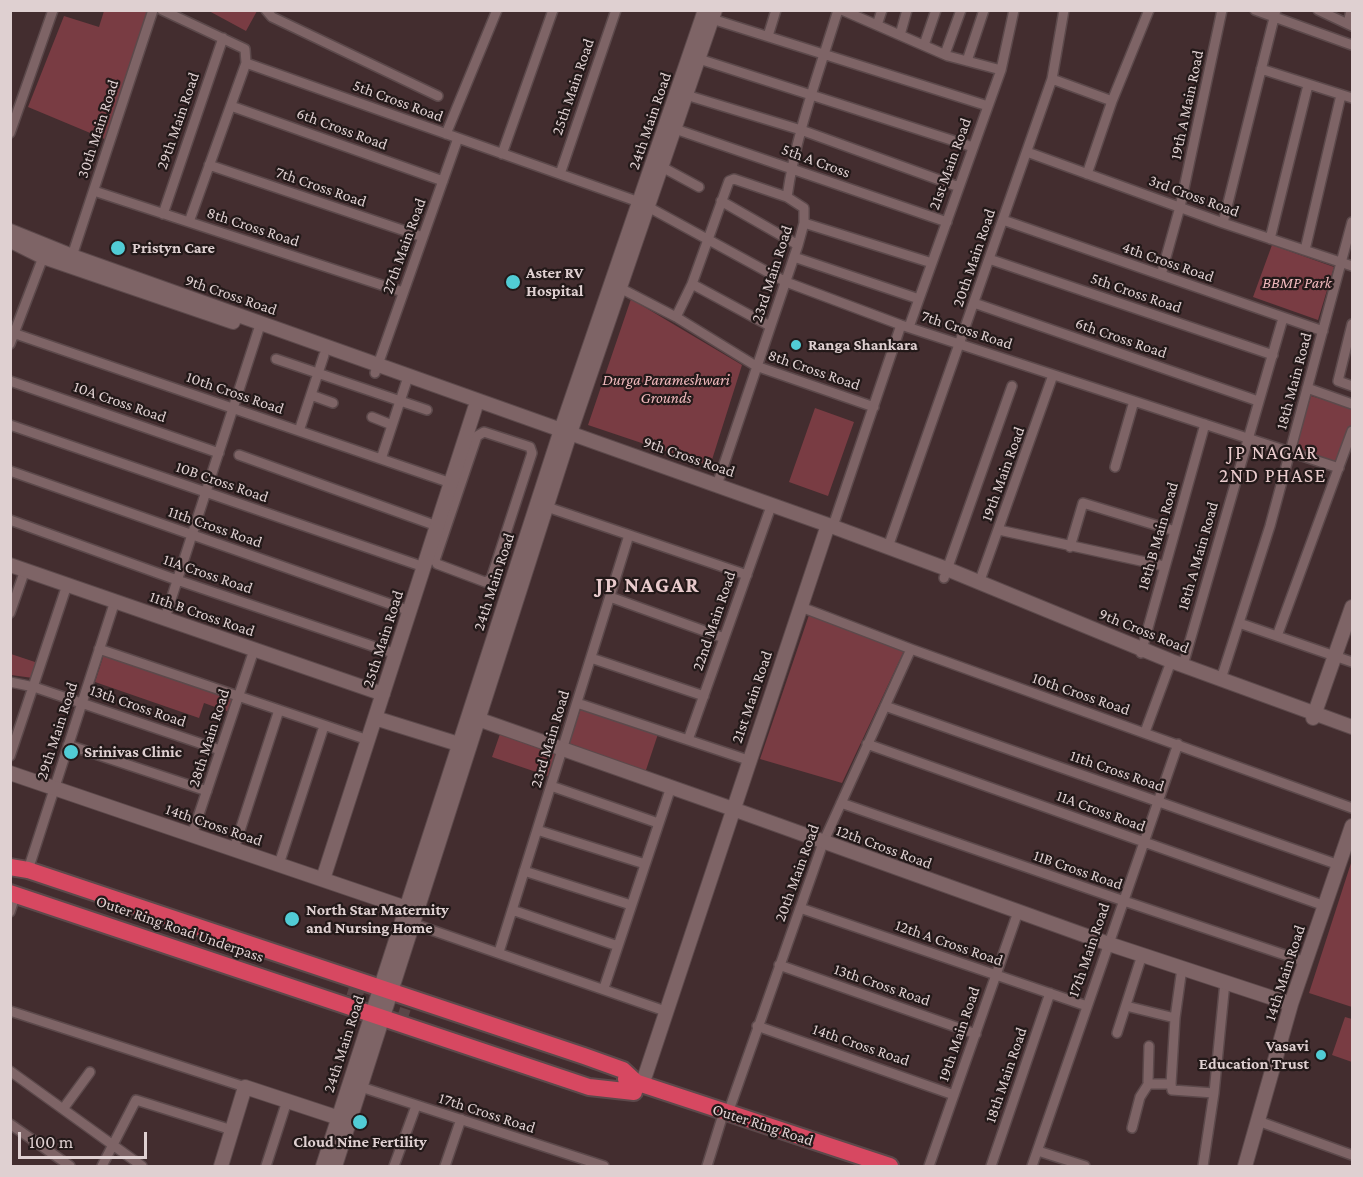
<!DOCTYPE html>
<style>
body{margin:0}
#map{position:relative;width:1363px;height:1177px;overflow:hidden;background:#432d2f;font-family:"Crimson Pro",serif}
canvas{display:block}
.frame{position:absolute;inset:0;border:12px solid #dfd0d1;pointer-events:none}
.scale{position:absolute;left:18px;top:1132px;width:129px;height:27px;box-sizing:border-box;border:3px solid #dfd0d1;border-top:0;padding-left:8px;font-size:18px;line-height:21px;white-space:nowrap;color:#dfd0d1;-webkit-text-stroke:4px #231919;paint-order:stroke}
</style>
<div id="map">
<canvas width="1363" height="1177"></canvas>
<div class="frame"></div>
<div class="scale">100 m</div>
</div>
<script>
const g = document.querySelector('canvas').getContext('2d');
g.lineJoin = 'round';
function fill(path, color) {
  g.fillStyle = color;
  g.fill(path, 'evenodd');
}
function trace(path, color, width, dash) {
  g.strokeStyle = color;
  g.lineWidth = width;
  g.lineCap = dash ? 'butt' : 'round';
  g.setLineDash(dash || []);
  g.stroke(path);
}
function drawText(font, color, halo, rows, align = 'center') {
  g.font = font + ' "Crimson Pro",serif';
  g.lineWidth = 4.5;
  g.setLineDash([]);
  g.textBaseline = 'middle';
  g.strokeStyle = halo;
  g.fillStyle = color;
  for (const [text, x, y, turn = 0] of rows) {
    g.save();
    g.translate(x, y);
    g.rotate((+turn || 0) * Math.PI / 180);
    g.textAlign = isNaN(turn) ? turn : align;
    if (halo) g.strokeText(text, 0, 0);
    g.fillText(text, 0, 0);
    g.restore();
  }
}
fill(new Path2D(`
 M104 11H150L107 140 28 107 64 16 99 27Z
 M209 11H257L246 31Z
 M1272 245 1334 267 1318 320 1253 297Z
 M631 299 742 365 710 466 588 425Z
 M1311 396 1352 408V434L1343 467 1294 452Z
 M815 408 854 422 828 496 789 482Z
 M809 615 904 651 842 783 760 759Z
 M11 654 38 663 33 678 11 675Z
 M104 654 234 698 229 712 204 703 199 718 95 682Z
 M581 708 658 734 645 773 568 747Z
 M500 734 556 753 548 776 492 757Z
 M1352 860V1007L1309 993Z
 M1345 1017 1352 1019V1062L1332 1055Z`), '#793c43');
trace(new Path2D(`
 M349 987 391 1000
 M375 1007 408 1018`), '#5a4547', 16, [16, 8]);
const street = new Path2D(`
 M162 10 245 49 246 63 639 202 786 282 901 325 1339 468
 M266 10 272 17 438 96
 M842 10 948 56 1001 70
 M1255 10 1352 45
 M1318 10 1352 26
 M712 19 988 106
 M1348 24 1351 10
 M877 25 882 10
 M900 35 907 10
 M768 36 776 10
 M924 45 936 10
 M945 54 961 10
 M699 59 973 147
 M967 61 984 10
 M1261 69 1352 98
 M1052 79 1112 101
 M686 95 801 130 959 187
 M231 106 443 181
 M675 129 947 222
 M10 133 53 10
 M446 134 497 10
 M1027 152 1223 223 1352 266
 M502 154 553 10
 M209 165 423 237
 M662 167 699 187
 M560 174 616 10
 M1087 174 1112 101 1149 10
 M94 191 403 292
 M787 197C796 133 819 72 838 10
 M721 201 798 245
 M163 214 223 38
 M1003 220 1323 331
 M189 222 246 63
 M804 223 932 263
 M1223 223 1276 10
 M1270 239 1308 85
 M1305 250 1341 95
 M72 256 153 10
 M794 257 919 299
 M989 259 1273 355
 M1161 275 1180 207 1222 10
 M692 284 770 326
 M620 288 676 317 756 366 874 407
 M974 303 1258 401
 M676 317 692 284 729 181 734 179 787 197 804 208V223L798 245 717 485
 M1352 324 1338 381 1352 386
 M909 327 1001 70 1014 10
 M10 332 451 483
 M10 344 45 252
 M276 359 427 410
 M375 373 458 138
 M10 381 219 453
 M1307 388 1352 404
 M311 395 333 403
 M372 417 392 425
 M10 425 424 567
 M299 431 324 355
 M484 432 530 447 532 453 491 579 485 582 437 564 435 560 477 436Z
 M239 455 437 526
 M381 459 406 383
 M1115 467 1134 401
 M10 471 410 611
 M547 507 747 575
 M10 520 177 580 396 654
 M829 528 835 520 901 325
 M999 530 1164 566
 M888 547 1052 79 1064 10
 M1070 547 1083 503 1175 531
 M944 578 1012 386
 M979 583 1053 375
 M610 597 724 638
 M801 607 911 649 1352 808
 M10 613 25 570
 M165 618 261 322
 M1239 623 1352 662
 M1277 636 1352 431
 M99 649 368 740
 M1141 653 1205 424
 M591 658 704 696
 M1183 665 1283 318
 M1221 679 1270 526 1352 222
 M10 682 34 687 220 750
 M577 703 748 760
 M885 706 1339 865
 M1145 732 1169 667
 M688 740 769 512
 M867 744 1325 906
 M68 745 207 791
 M10 756 67 585
 M551 786 658 823
 M841 803 1124 901 1306 962
 M537 830 645 864
 M192 835 254 650
 M234 849 279 710
 M279 864 324 726
 M28 870 115 601
 M524 871 631 905
 M800 908 1087 1006
 M512 910 618 946
 M10 912 15 896
 M414 924 665 1011
 M499 952 629 535
 M779 965 976 1034
 M604 988 671 787
 M1126 1006 1175 1018
 M10 1011 245 1087
 M757 1026 954 1095
 M1117 1033 1142 955
 M1149 1046 1148 1082 1152 1084H1171L1175 1018 1182 968
 M10 1071 142 1166
 M1171 1084 1172 1090 1214 1093
 M361 1087 604 1166
 M63 1109 90 1072
 M728 1113 823 843 911 649
 M1258 1121 1352 1155
 M10 1124 70 1166
 M1132 1128 1140 1097 1149 1083
 M1038 1151 1085 1166
 M102 1166 136 1100 232 1130
 M266 1166 287 1101
 M394 1166 416 1106
 M445 1166 461 1119
 M707 1166 721 1121
 M929 1166 1018 912
 M991 1166 1050 993
 M1032 1166 1178 744
 M1203 1166 1214 1093 1225 982`);
const secondary = new Path2D(`
 M10 231 72 256 831 526 947 569 1171 661 1352 727
 M11 241 43 257 233 322
 M10 565 383 694
 M472 717 733 809 1109 944 1291 1004
 M375 718 468 747
 M1313 718 1352 607
 M10 773 406 908
 M323 879 475 408
 M642 1085 826 531
 M221 1166 245 1087 345 1120
 M323 1166 561 430 705 10
 M335 1166 570 433 715 10
 M1245 1166 1291 1004 1352 826`);
const highway = new Path2D(`
 M10 867 28 870 584 1056 623 1070 637 1083
 M10 893 589 1087 634 1092
 M626 1079 890 1166`);
trace(street, '#5c494b', 12);
trace(secondary, '#5c494b', 16);
trace(highway, '#5c494b', 20);
trace(street, '#7e6466', 9);
trace(secondary, '#7e6466', 14);
trace(highway, '#d74861', 16);
for (const [x, y, r, color] of [
 [118,248,8,"#51ccd5"],
 [513,282,8,"#51ccd5"],
 [796,345,6,"#51ccd5"],
 [71,752,8,"#51ccd5"],
 [292,919,8,"#51ccd5"],
 [1321,1055,6,"#51ccd5"],
 [360,1122,8,"#51ccd5"]
]) {
  const dot = new Path2D();
  dot.arc(x, y, r, 0, 2 * Math.PI);
  g.fillStyle = color;
  g.fill(dot);
  trace(dot, '#231919', 2);
}
drawText('16px', '#dfd0d1', '#231919', [
 ["25th Main Road",573,87,-71],
 ["5th Cross Road",398,101,20],
 ["19th A Main Road",1187,105,-78],
 ["29th Main Road",178,121,-71],
 ["24th Main Road",650,121,-71],
 ["30th Main Road",98,129,-72],
 ["6th Cross Road",342,129,20],
 ["5th A Cross",816,161,20],
 ["21st Main Road",950,164,-70],
 ["7th Cross Road",321,187,19],
 ["3rd Cross Road",1194,196,20],
 ["8th Cross Road",253,227,18],
 ["27th Main Road",404,246,-70],
 ["20th Main Road",974,258,-71],
 ["4th Cross Road",1168,262,19],
 ["23rd Main Road",772,274,-72],
 ["5th Cross Road",1136,293,19],
 ["9th Cross Road",231,295,19],
 ["7th Cross Road",967,330,18],
 ["6th Cross Road",1121,338,19],
 ["8th Cross Road",814,370,19],
 ["18th Main Road",1294,381,-75],
 ["10th Cross Road",235,393,19],
 ["10A Cross Road",120,402,19],
 ["9th Cross Road",689,457,19],
 ["19th Main Road",1003,474,-70],
 ["10B Cross Road",222,482,19],
 ["11th Cross Road",215,527,19],
 ["18th B Main Road",1158,536,-74],
 ["18th A Main Road",1198,556,-74],
 ["11A Cross Road",208,574,19],
 ["24th Main Road",494,582,-72],
 ["11th B Cross Road",202,614,19],
 ["22nd Main Road",714,621,-71],
 ["9th Cross Road",1144,631,22],
 ["25th Main Road",383,639,-72],
 ["10th Cross Road",1081,694,19],
 ["21st Main Road",752,697,-71],
 ["13th Cross Road",138,706,19],
 ["29th Main Road",57,731,-72],
 ["28th Main Road",209,738,-72],
 ["23rd Main Road",550,739,-73],
 ["11th Cross Road",1117,771,19],
 ["11A Cross Road",1101,811,20],
 ["14th Cross Road",214,825,19],
 ["12th Cross Road",884,847,20],
 ["11B Cross Road",1078,870,19],
 ["20th Main Road",797,873,-70],
 ["Outer Ring Road Underpass",180,929,19],
 ["12th A Cross Road",949,943,19],
 ["17th Main Road",1089,950,-71],
 ["14th Main Road",1285,973,-72],
 ["13th Cross Road",882,985,19],
 ["19th Main Road",959,1034,-71],
 ["24th Main Road",344,1044,-72],
 ["14th Cross Road",861,1045,19],
 ["18th Main Road",1006,1075,-71],
 ["17th Cross Road",487,1113,18],
 ["Outer Ring Road",763,1125,18]
]);
drawText('bold 16px', '#dfd0d1', '#231919', [
 ["Pristyn Care",132,248],
 ["Aster RV",526,273],
 ["Hospital",526,291],
 ["Ranga Shankara",808,345],
 ["Srinivas Clinic",84,752],
 ["North Star Maternity",306,910],
 ["and Nursing Home",306,928],
 ["Vasavi",1309,1046,"right"],
 ["Education Trust",1309,1064,"right"],
 ["Cloud Nine Fertility",360,1142,"center"]
], 'left');
drawText('italic 16px', '#efb8bc', '#231919', [
 ["BBMP Park",1297,283],
 ["Durga Parameshwari",666,380],
 ["Grounds",666,398]
]);
g.letterSpacing = '1.5px';
drawText('20px', '#e9cbcd', '#231919', [
 ["JP NAGAR",1273,453],
 ["2ND PHASE",1273,476]
]);
g.letterSpacing = '0px';
g.letterSpacing = '1.5px';
drawText('bold 22px', '#e9cbcd', '#231919', [
 ["JP NAGAR",648,585]
]);
g.letterSpacing = '0px';
</script>
